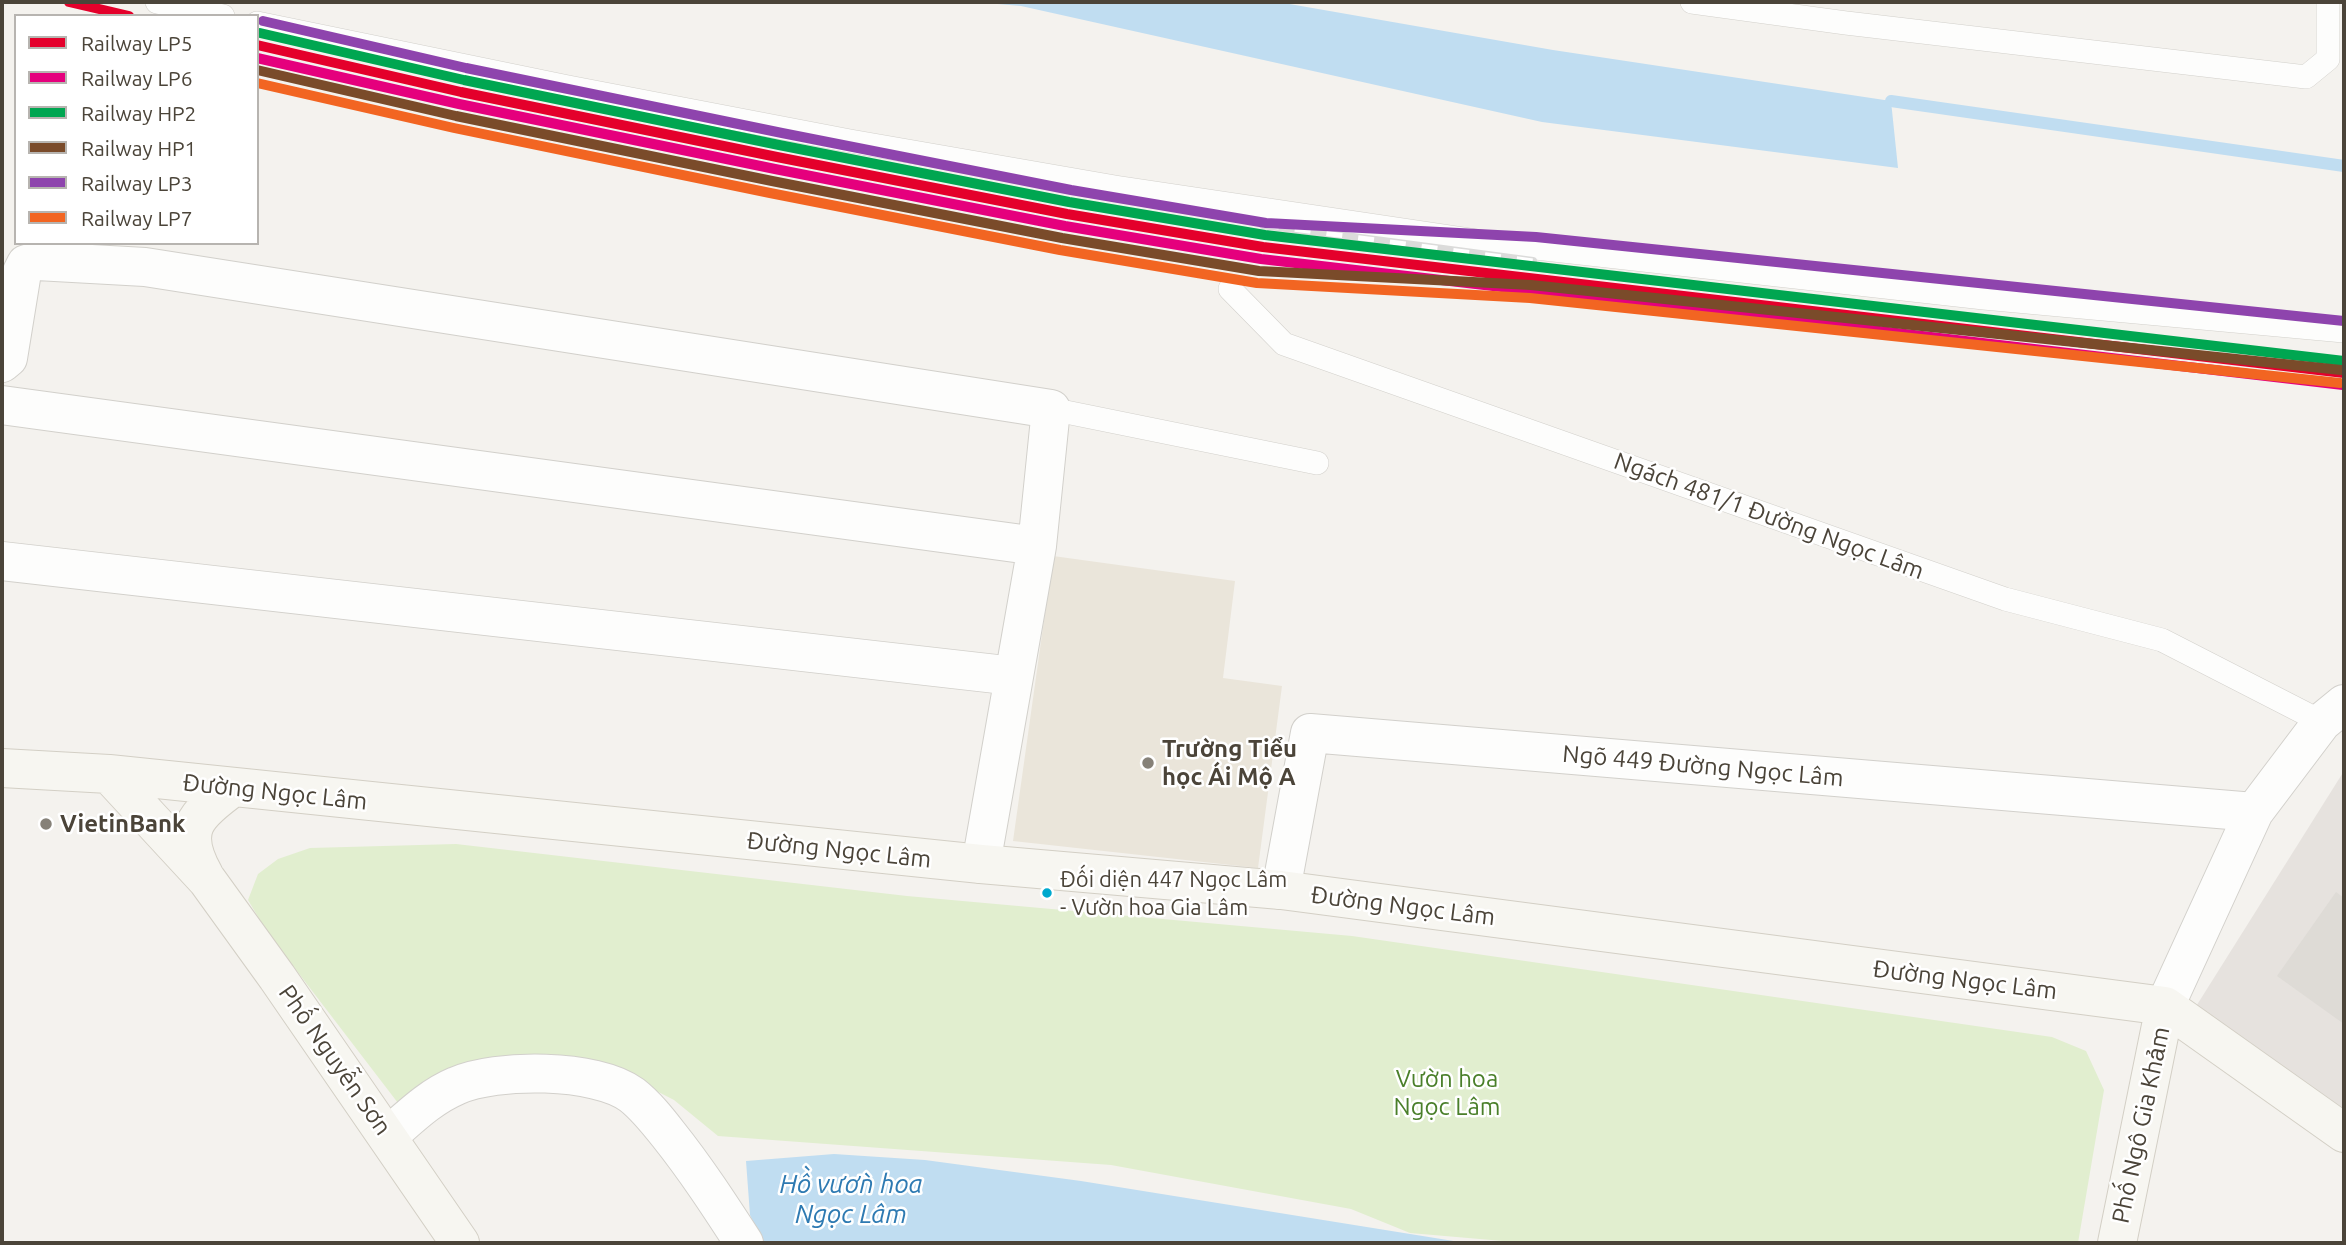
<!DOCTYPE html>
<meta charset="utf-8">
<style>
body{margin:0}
#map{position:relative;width:2346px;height:1245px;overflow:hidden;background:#f4f2ee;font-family:Ubuntu,sans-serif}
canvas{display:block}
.frame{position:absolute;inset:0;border:4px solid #4b4439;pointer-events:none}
.legend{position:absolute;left:14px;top:14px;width:245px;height:231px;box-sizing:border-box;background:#fff;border:2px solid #b7b4b0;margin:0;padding:9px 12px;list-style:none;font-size:21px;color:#4b4439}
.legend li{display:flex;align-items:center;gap:14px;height:35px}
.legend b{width:35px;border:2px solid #b7b4b0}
</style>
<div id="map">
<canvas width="2346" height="1245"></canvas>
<div class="frame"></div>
<ul class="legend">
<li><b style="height:9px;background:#e4002b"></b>Railway LP5</li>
<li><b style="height:9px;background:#e5007d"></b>Railway LP6</li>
<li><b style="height:9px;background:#00a651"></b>Railway HP2</li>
<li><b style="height:9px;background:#7a4b2a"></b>Railway HP1</li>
<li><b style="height:9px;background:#8e44ad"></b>Railway LP3</li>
<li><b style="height:9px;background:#f26522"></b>Railway LP7</li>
</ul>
</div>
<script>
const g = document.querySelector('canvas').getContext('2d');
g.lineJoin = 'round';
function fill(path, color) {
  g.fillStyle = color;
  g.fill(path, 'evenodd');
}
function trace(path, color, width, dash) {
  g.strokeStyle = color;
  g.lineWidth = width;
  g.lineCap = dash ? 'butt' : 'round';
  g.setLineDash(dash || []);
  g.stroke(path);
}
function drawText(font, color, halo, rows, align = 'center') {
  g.font = font + ' Ubuntu,sans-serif';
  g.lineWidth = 5;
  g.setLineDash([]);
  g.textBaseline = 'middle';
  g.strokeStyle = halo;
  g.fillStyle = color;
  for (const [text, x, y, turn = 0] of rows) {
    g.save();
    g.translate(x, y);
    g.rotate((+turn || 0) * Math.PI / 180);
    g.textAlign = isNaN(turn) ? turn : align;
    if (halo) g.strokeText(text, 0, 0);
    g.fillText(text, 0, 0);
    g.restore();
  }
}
fill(new Path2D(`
 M2344 771V1116L2195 1008Z`), '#e6e2de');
fill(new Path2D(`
 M1053 556 1235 581 1223 678 1282 686 1258 868 1013 841Z`), '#eae5da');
fill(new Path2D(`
 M456 844 907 896 1352 936 2052 1037 2086 1051 2104 1090 2078 1243H1526L1410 1233 1351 1209 1111 1165 718 1136 674 1100 631 1078 553 1070 411 1120 267 932 248 900 258 874 278 859 310 848Z`), '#e1eecf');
fill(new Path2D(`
 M974 2H1278L1553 50 1891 101 1898 168 1542 122 1021 6Z
 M834 1154 925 1160 1081 1181 1466 1243H763L750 1215 746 1161Z`), '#c0ddf1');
trace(new Path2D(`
 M1891 101 2344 166`), '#c0ddf1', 12);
fill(new Path2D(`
 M2336 892 2344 898V1024L2277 976Z`), '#dedbd6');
const lane = new Path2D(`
 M157 2 223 16
 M1692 2 1846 23 2306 77 2328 59V2
 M257 23 568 87 850 141 1115 187 1491 243 1984 298 2344 331
 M1230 289 1284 344 2005 599 2162 640 2322 722
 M1051 409 1317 463`);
const street = new Path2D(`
 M2 363 8 358 22 272 26 264 37 261 145 267 1051 409 1037 546 981 864
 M2 405 1037 546
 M2 561 1014 676
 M1281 890 1310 733 2254 812
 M2165 1006 2254 812 2322 722 2344 704
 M388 1136C410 1117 430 1097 456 1086 496 1068 596 1068 632 1095 646 1106 657 1120 668 1134 696 1169 720 1206 744 1243`);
const secondary = new Path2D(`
 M2 768 109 774 981 864 1281 890 2165 1006 2344 1133
 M109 774 207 880 277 977 460 1243
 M204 875C179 830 195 815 232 788
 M2117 1243 2165 1006`);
trace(lane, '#d2d0cb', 24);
trace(street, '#d2d0cb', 40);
trace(secondary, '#d3cfc5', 40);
trace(lane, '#fdfdfc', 23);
trace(street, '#fdfdfc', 38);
trace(secondary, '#f7f6f1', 38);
const rail = new Path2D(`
 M1263 225 1533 261`);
trace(rail, '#dbdbda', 8);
trace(rail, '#fff', 5, [16]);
trace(new Path2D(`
 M69 2 129 16
 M257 45 461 92 777 157 1067 214 1263 247 2344 373`), '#e4002b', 10);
trace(new Path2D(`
 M257 58 459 104 775 169 1065 226 1261 259 2343 385`), '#e5007d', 10);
trace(new Path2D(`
 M260 33 464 80 779 145 1069 202 1265 235 2344 361`), '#00a651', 10);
trace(new Path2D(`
 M257 70 456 116 772 181 1062 238 1259 271 1531 285 2341 370`), '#7a4b2a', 10);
trace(new Path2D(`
 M263 21 466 68 782 133 1071 190 1266 223 1536 237 2344 321`), '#8e44ad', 10);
trace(new Path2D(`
 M257 83 454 128 770 193 1060 250 1257 283 1530 298 2340 383`), '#f26522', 10);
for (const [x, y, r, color] of [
 [1148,763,7,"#868178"],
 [46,824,7,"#868178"],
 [1047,893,6,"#00a9ce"]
]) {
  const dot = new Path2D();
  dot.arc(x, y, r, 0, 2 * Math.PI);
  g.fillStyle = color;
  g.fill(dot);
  trace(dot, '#fff', 2.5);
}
drawText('22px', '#4b4439', '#fff', [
 ["Đối diện 447 Ngọc Lâm",1060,880],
 ["- Vườn hoa Gia Lâm",1060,908]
], 'left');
drawText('24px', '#4b4439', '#fff', [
 ["Ngách 481/1 Đường Ngọc Lâm",1769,516,20],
 ["Ngõ 449 Đường Ngọc Lâm",1703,766,5],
 ["Đường Ngọc Lâm",275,792,6],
 ["Đường Ngọc Lâm",839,850,6],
 ["Đường Ngọc Lâm",1403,906,7],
 ["Đường Ngọc Lâm",1965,980,7],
 ["Phố Nguyễn Sơn",335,1060,55],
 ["Phố Ngô Gia Khảm",2141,1125,-78]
]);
drawText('bold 24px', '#4b4439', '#fff', [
 ["Trường Tiểu",1162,749],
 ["học Ái Mộ A",1162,777],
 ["VietinBank",60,824]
], 'left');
drawText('24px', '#4a7f2a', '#fff', [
 ["Vườn hoa",1447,1079],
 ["Ngọc Lâm",1447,1107]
]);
drawText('italic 26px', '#2e7ab2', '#fff', [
 ["Hồ vườn hoa",851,1184],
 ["Ngọc Lâm",851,1214]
]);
</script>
